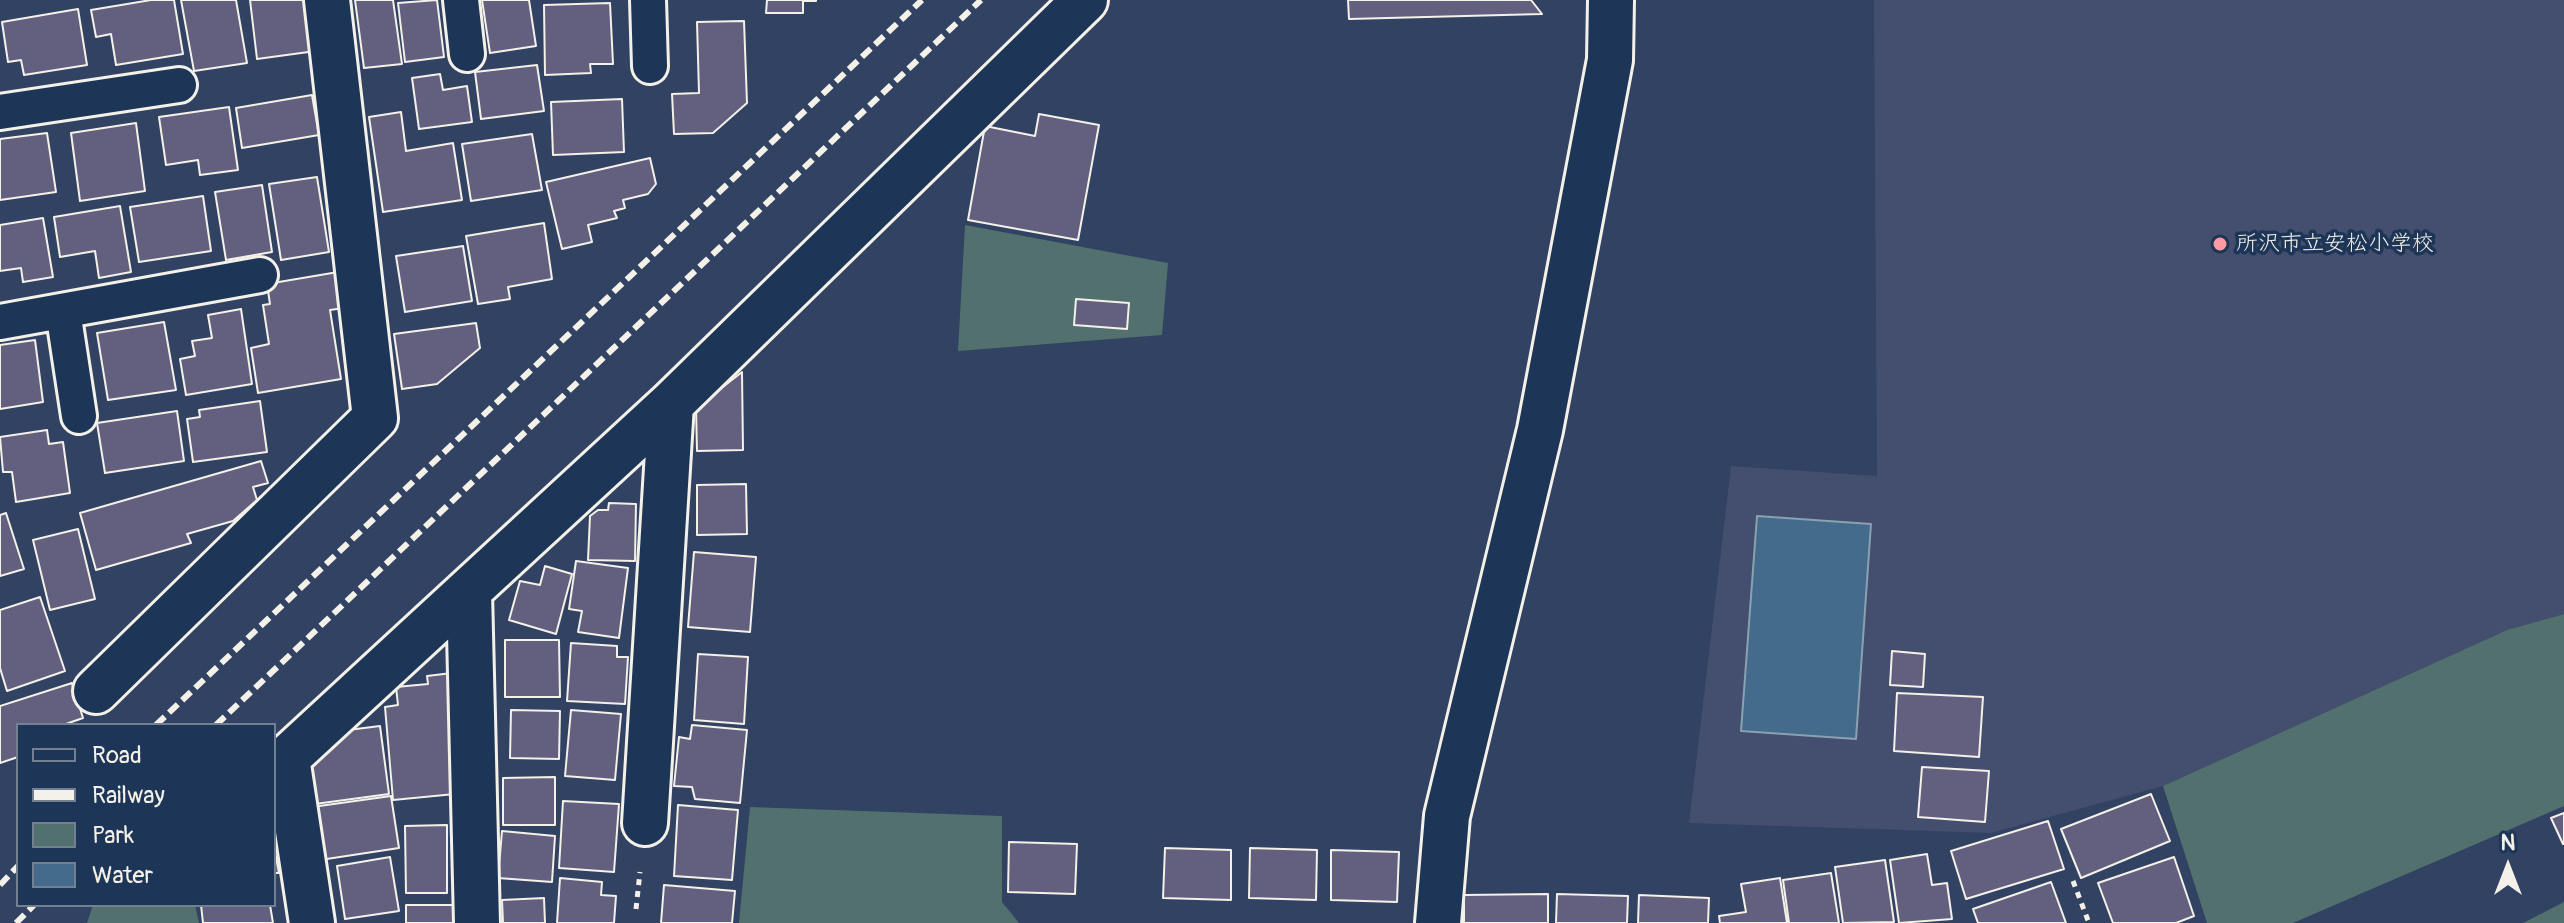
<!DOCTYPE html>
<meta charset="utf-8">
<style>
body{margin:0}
#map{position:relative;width:2564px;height:923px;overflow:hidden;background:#324263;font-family:Pangolin,sans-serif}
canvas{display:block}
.legend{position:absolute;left:16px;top:723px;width:260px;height:184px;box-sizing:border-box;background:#1d3557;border:2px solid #738091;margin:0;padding:10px 14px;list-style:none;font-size:24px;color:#f4f1e8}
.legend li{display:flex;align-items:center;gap:16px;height:40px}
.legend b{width:40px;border:2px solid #738091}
.north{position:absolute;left:2468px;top:827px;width:80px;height:80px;-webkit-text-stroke:6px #1d3557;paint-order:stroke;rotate:0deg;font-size:22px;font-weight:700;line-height:32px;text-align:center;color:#f4f1e8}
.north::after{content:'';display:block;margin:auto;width:28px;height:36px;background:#f4f1e8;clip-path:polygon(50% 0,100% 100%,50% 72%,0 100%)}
</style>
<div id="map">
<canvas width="2564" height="923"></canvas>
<ul class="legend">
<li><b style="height:10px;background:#1d3557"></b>Road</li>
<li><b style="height:10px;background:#f4f1e8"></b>Railway</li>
<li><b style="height:22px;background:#51706e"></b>Park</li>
<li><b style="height:22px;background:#446b8c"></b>Water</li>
</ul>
<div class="north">N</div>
</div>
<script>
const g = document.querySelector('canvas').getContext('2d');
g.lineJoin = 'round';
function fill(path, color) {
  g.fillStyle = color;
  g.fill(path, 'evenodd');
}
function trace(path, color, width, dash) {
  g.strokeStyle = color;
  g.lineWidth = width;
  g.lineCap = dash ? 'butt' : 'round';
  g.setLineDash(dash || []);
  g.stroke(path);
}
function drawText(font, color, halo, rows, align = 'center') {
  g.font = font + ' Pangolin,"Klee One",sans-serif';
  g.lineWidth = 7;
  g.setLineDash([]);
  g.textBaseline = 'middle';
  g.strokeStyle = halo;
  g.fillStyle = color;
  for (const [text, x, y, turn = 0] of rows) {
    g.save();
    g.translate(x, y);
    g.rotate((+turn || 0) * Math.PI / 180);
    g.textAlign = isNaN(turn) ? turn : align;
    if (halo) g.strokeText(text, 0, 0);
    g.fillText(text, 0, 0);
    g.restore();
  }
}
fill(new Path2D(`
 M1874 0H2564V614L2507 630 2163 786 1991 833 1689 823 1731 466 1877 476Z`), '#444e6e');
fill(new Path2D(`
 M965 225 1168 263 1162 335 958 351Z
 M2564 614V806L2293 923H2207L2163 786 2507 630Z
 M750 807 1002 816V902L1019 923H739Z
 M2564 902V923H2523Z
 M93 905H195L199 923H87Z`), '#51706e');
const water = new Path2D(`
 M1757 516 1871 524 1856 739 1741 731Z`);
fill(water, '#446b8c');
trace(water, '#8aa1b1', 2);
const building = new Path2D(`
 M151 0H174L183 54 116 65 111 34 96 37 91 10Z
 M181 0H236L247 63 194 71Z
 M250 0H310L316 51 257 59Z
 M355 0H393L402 64 364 68Z
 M437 0 444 57 405 62 398 3Z
 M482 0H529L536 46 490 53Z
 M767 0H816V1H803V13H766Z
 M1348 0H1531L1542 14 1349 19Z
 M610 3 613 64H590L591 73 545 75 544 5Z
 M78 9 87 65 24 75 21 60 8 62 2 22Z
 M744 21 747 103 713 133 674 134 672 94 699 93 697 22Z
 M537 65 544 111 481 119 475 72Z
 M440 74 443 90 467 86 472 122 419 129 412 78Z
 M312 95 319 135 242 148 236 108Z
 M622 99 624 152 553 155 551 102Z
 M229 107 238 170 200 175 198 160 166 165 159 117Z
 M401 112 406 151 453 143 462 200 383 212 369 117Z
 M1039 114 1099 125 1078 240 968 220 985 126 1035 136Z
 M136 123 145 191 80 201 71 133Z
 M47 133 56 192 0 200V139Z
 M532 134 542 190 471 201 462 144Z
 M650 158 656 184 648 194 623 200 625 208 614 211 617 218 588 225 592 242 562 249 546 182Z
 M317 177 329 252 281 260 269 184Z
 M262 185 272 252 226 260 215 192Z
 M203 196 211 251 139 262 130 207Z
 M120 206 131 272 99 278 95 251 60 257 54 217Z
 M43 218 53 277 23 282 21 268 0 271V225Z
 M544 223 552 279 508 287 510 299 478 304 466 236Z
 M463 246 472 301 405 312 396 256Z
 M338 272 344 308 330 310 341 379 258 393 251 348 269 344 263 305 270 304 267 284Z
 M1076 299 1129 303 1127 329 1074 325Z
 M241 309 252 384 186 395 180 359 195 356 192 341 212 338 208 315Z
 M164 322 176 390 108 400 97 333Z
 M476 323 480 348 437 384 402 389 394 334Z
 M35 340 43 402 0 409V345Z
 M742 372 743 450 697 451 696 408Z
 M260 401 267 452 193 462 187 419 200 417 199 410Z
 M177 411 184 461 105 473 97 423Z
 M47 430 49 444 63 442 70 493 16 502 12 472H3L0 437Z
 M261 461 268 483 253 487 257 500 233 521 187 534 191 543 96 570 80 513Z
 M746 484 747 534 697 535V485Z
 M609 503 636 504 635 561 588 560 590 516 598 510H608Z
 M6 513 24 569 0 576V515Z
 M78 529 95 599 50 610 33 540Z
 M694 552 756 557 750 632 688 627Z
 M576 561 628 568 619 638 578 632 582 611 569 609Z
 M545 566 572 574 556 634 509 620 520 581 540 585Z
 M40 597 65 671 7 691 0 668V610Z
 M505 640H559L560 697H505Z
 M571 643 617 646V657H628L625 704 567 701Z
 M1892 651 1925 654 1923 687 1890 685Z
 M698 654 748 657 744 724 694 720Z
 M452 673 458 743 450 744 455 794 393 800 385 707 398 705 396 687 428 684 427 676Z
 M72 683 83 718 63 725H18V757L0 763V706Z
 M1897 693 1983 697 1979 757 1894 751Z
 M511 710 560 711 559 759 510 758Z
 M571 710 621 714 615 780 565 776Z
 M692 725 747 730 740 803 695 799 692 787 674 786 679 737 690 739Z
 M380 726 389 794 315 804 310 764 348 730Z
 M1922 767 1989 771 1985 822 1918 817Z
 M555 777V825H503V778Z
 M2151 794 2170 841 2081 878 2061 829Z
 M391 796 399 848 320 860 312 807Z
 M563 801 619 804 614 872 559 868Z
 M678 805 738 810 732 880 674 876Z
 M2564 813V844H2563L2551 818Z
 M2048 821 2064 869 1966 899 1951 851Z
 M447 825V893H406L405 826Z
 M502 831 555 836 552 882 498 878Z
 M1009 842 1077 844 1075 894 1008 892Z
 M274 846 279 873H274Z
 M1165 848 1231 850V900L1163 898Z
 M1250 848 1317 850 1316 900 1249 898Z
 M1331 850 1399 852 1397 902 1331 900Z
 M1927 854 1932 885 1947 883 1952 919 1899 923 1890 860Z
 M390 857 399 911 345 919 337 866Z
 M2174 857 2194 916 2176 923H2113L2098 883Z
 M1885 860 1894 922 1843 923 1835 867Z
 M1831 873 1839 923H1789L1783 880Z
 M560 878 602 882 601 895 616 896 614 923H557Z
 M1780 878 1787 923H1720L1719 916 1746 912 1741 884Z
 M2051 882 2066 923H1978L1973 909Z
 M664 885 735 891 732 923H661Z
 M1548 894V923H1464V895Z
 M1557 894 1628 896 1627 923H1556Z
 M1639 895 1709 898 1708 923H1638Z
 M544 898 545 923H503L502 900Z
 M201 905H270L273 923H203Z
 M406 905H459V923H406Z`);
fill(building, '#625f7f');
trace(building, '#f4f1e8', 2);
const service = new Path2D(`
 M461 0 467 54
 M648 0 650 66
 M0 112 179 85
 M63 311 79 416
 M0 322 260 275`);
const minor = new Path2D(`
 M469 592 477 923
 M96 691 375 418 327 0
 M645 823 671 404
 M312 923 287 758 671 404 1085 0
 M1438 923 1447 816 1540 430 1610 60 1611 0`);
trace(service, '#f4f1e8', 40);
trace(minor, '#f4f1e8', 50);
trace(new Path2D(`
 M2073 881 2089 923
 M636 909 640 872`), '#f4f1e8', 5, [6, 6]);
trace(service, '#1d3557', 34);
trace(minor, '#1d3557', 44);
trace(new Path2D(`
 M156 725 922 0
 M216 725 981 0
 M0 885 18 866
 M16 923 34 905`), '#f4f1e8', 6, [12, 6]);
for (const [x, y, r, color] of [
 [2220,244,8,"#ff9aa2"]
]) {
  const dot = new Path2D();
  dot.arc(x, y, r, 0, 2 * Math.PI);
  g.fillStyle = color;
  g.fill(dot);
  trace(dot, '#1d3557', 3);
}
drawText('22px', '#f4f1e8', '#1d3557', [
 ["所沢市立安松小学校",2236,244]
], 'left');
</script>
